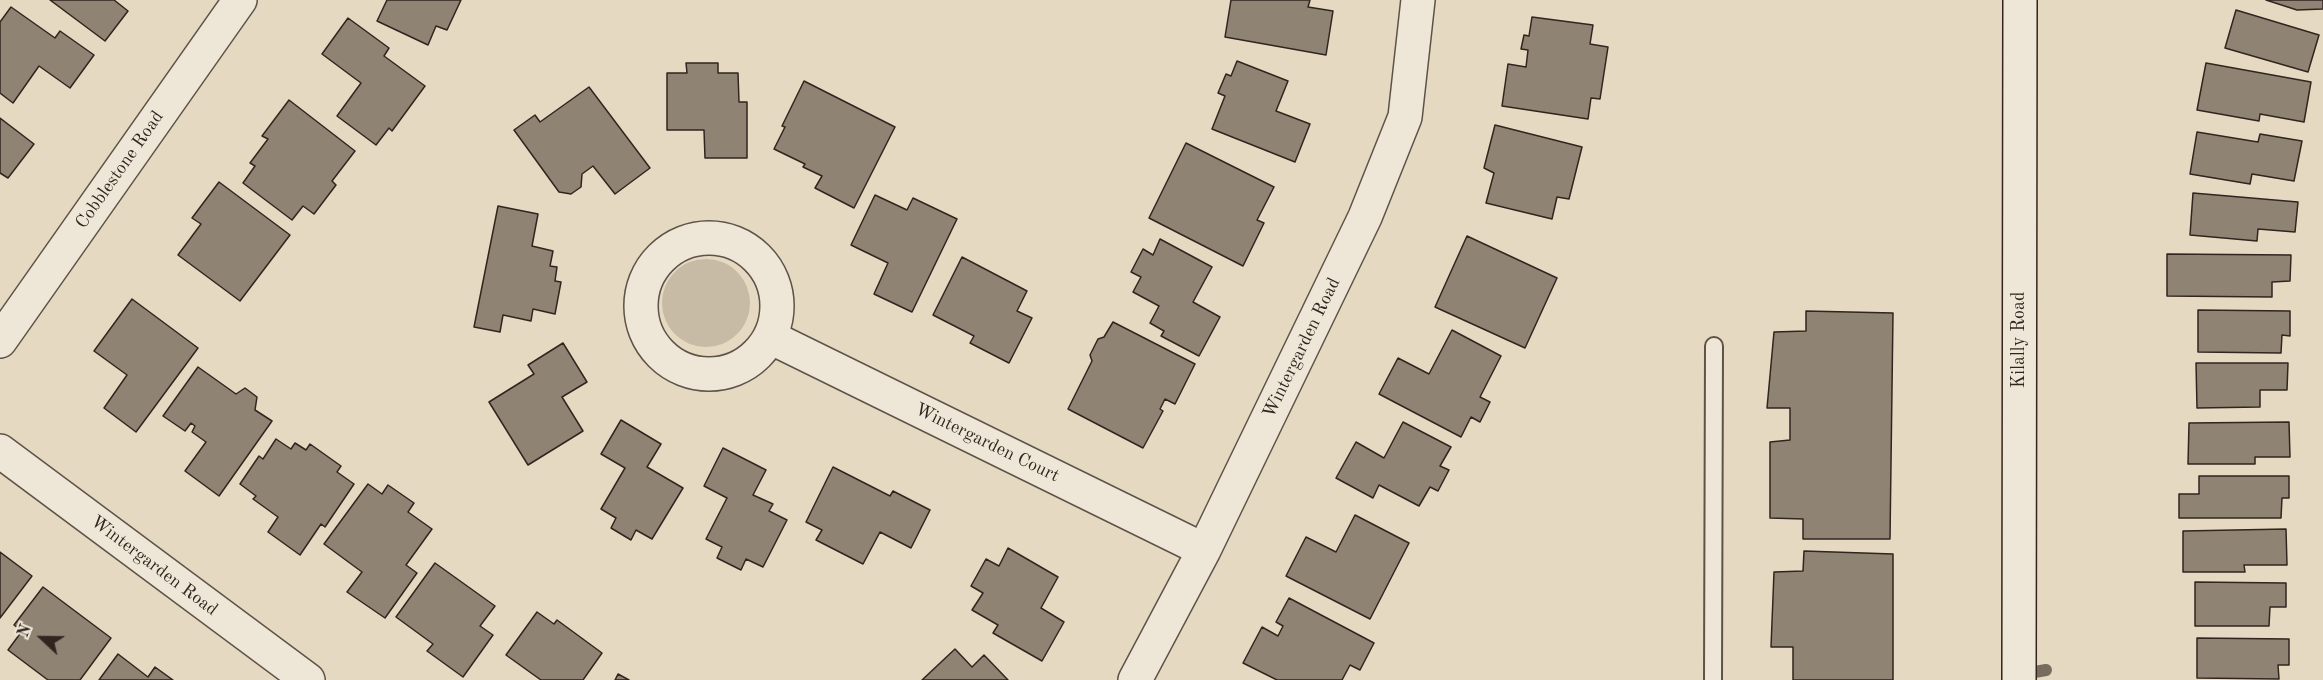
<!DOCTYPE html>
<style>
body{margin:0}
#map{position:relative;width:2323px;height:680px;overflow:hidden;background:#e5dac1;font-family:"Old Standard TT",serif}
canvas{display:block}
.north{position:absolute;left:12px;top:608px;width:60px;height:60px;-webkit-text-stroke:4px #eee7d7;paint-order:stroke;rotate:292deg;font-size:16px;font-weight:700;line-height:24px;text-align:center;color:#32251f}
.north::after{content:'';display:block;margin:auto;width:21px;height:27px;background:#32251f;clip-path:polygon(50% 0,100% 100%,50% 72%,0 100%)}
</style>
<div id="map">
<canvas width="2323" height="680"></canvas>
<div class="north">N</div>
</div>
<script>
const g = document.querySelector('canvas').getContext('2d');
g.lineJoin = 'round';
function fill(path, color) {
  g.fillStyle = color;
  g.fill(path, 'evenodd');
}
function trace(path, color, width, dash) {
  g.strokeStyle = color;
  g.lineWidth = width;
  g.lineCap = dash ? 'butt' : 'round';
  g.setLineDash(dash || []);
  g.stroke(path);
}
function drawText(font, color, halo, rows, align = 'center') {
  g.font = font + ' "Old Standard TT",serif';
  g.lineWidth = 4.5;
  g.setLineDash([]);
  g.textBaseline = 'middle';
  g.strokeStyle = halo;
  g.fillStyle = color;
  for (const [text, x, y, turn = 0] of rows) {
    g.save();
    g.translate(x, y);
    g.rotate((+turn || 0) * Math.PI / 180);
    g.textAlign = isNaN(turn) ? turn : align;
    if (halo) g.strokeText(text, 0, 0);
    g.fillText(text, 0, 0);
    g.restore();
  }
}
fill(new Path2D(`
 M662 303a44 44 0 1 1 88 0a44 44 0 1 1-88 0Z`), '#c7bba5');
trace(new Path2D(`
 M2029 673 2046 670`), '#796c5f', 12);
const building = new Path2D(`
 M50 0H114L128 11 105 41Z
 M387 0H461L447 30 436 26 428 45 377 21Z
 M1231 0H1310L1308 7 1333 11 1326 55 1225 37Z
 M2266 0H2323V9L2297 10Z
 M11 7 55 38 60 31 94 55 70 88 39 66 13 103 0 93V22Z
 M2236 10 2319 35 2308 72 2225 48Z
 M1532 17 1593 25 1590 44 1608 47 1600 99 1591 98 1588 119 1502 106 1508 64 1526 67 1528 50 1521 49 1524 35 1529 36Z
 M348 18 389 48 384 56 425 86 392 131 389 128 376 145 337 116 361 83 322 54Z
 M1237 61 1288 81 1276 111 1310 124 1295 162 1212 129 1225 96 1218 93 1226 74 1231 76Z
 M686 63H718V73H738L739 102H747V158H705L704 130H667V73H687Z
 M2206 63 2311 82 2304 122 2260 114 2259 121 2197 110Z
 M804 81 895 127 854 208 815 188 822 176 803 167 805 164 774 149 785 127 782 126Z
 M589 87 650 168 615 194 593 166 582 174 581 187 571 194 559 192 514 130 535 115 540 122Z
 M289 100 355 151 332 181 336 185 314 214 303 206 292 220 243 183 255 166 250 163 268 139 262 136Z
 M0 118 34 144 8 178 0 173Z
 M1495 125 1582 147 1569 199 1557 197 1552 219 1486 203 1494 173 1484 168Z
 M2197 132 2258 142 2260 134 2302 141 2294 181 2252 174 2250 184 2190 174Z
 M1186 143 1274 187 1257 220 1264 223 1243 266 1149 218Z
 M219 182 290 235 240 301 178 255 201 224 192 218Z
 M2193 193 2298 202 2295 232 2258 229 2257 241 2190 235Z
 M875 195 907 210 913 198 957 219 912 312 874 294 888 263 851 245Z
 M498 206 538 214 532 246 553 251 550 266 557 267 555 281 561 282 555 314 533 309 531 321 503 315 500 332 474 327Z
 M1467 236 1557 278 1525 348 1435 307Z
 M1160 239 1212 267 1193 302 1220 317 1199 356 1161 336 1164 331 1150 323 1159 306 1133 292 1141 277 1131 272 1143 249 1153 255Z
 M2167 254 2291 255 2290 281 2272 282V297L2167 296Z
 M962 257 1027 291 1017 311 1032 318 1009 363 970 343 974 336 933 315Z
 M132 299 198 348 136 432 104 408 127 375 94 351Z
 M2198 310 2290 311V336L2282 335 2281 353 2198 352Z
 M1806 311 1893 313 1890 539H1803V519L1770 518V442L1790 440V408H1767L1774 332 1806 331Z
 M1113 322 1195 364 1175 404 1165 399 1160 409 1163 411 1143 448 1068 409 1092 361 1090 355 1098 339 1104 337Z
 M1452 330 1501 356 1480 397 1490 402 1480 422 1471 417 1461 437 1379 394 1398 358 1429 374Z
 M563 343 587 382 562 397 583 431 528 465 489 402 534 374 528 365Z
 M2196 363H2288L2287 390H2260V407L2197 408Z
 M198 367 236 394 245 388 257 397 255 410 272 421 219 496 185 471 206 442 192 432 195 426 191 423 185 431 163 416Z
 M621 420 661 444 647 467 683 488 652 539 636 530 631 540 611 528 616 518 601 509 625 468 601 454Z
 M1403 422 1451 447 1440 466 1449 470 1438 491 1430 487 1419 506 1379 485 1373 498 1336 478 1356 442 1384 458Z
 M2289 422 2290 457H2255V464H2188L2189 423Z
 M276 439 291 449 295 443 306 450 310 444 341 466 337 472 354 484 325 527 321 524 300 555 268 532 278 517 253 499 256 496 240 484 259 456 263 459Z
 M723 448 766 470 753 495 773 504 769 511 787 520 763 567 746 559 741 570 717 558 722 547 706 539 727 498 704 486Z
 M833 467 890 496 893 491 930 510 911 548 880 532 863 564 816 540 822 530 806 522Z
 M2199 476H2289V498H2282L2281 518H2179V494H2199Z
 M368 484 382 494 388 485 414 503 408 512 432 529 406 565 417 573 385 618 347 592 362 572 324 544Z
 M1355 515 1409 543 1370 619 1286 576 1306 537 1336 552Z
 M2286 529 2287 565H2244L2245 572H2183V531Z
 M1008 548 1058 577 1041 608 1064 622 1042 661 993 633 998 625 972 610 983 593 971 586 986 559 999 566Z
 M1804 551 1893 554V680H1793V647H1771L1774 572 1803 571Z
 M0 552 32 576 0 618Z
 M435 563 495 606 480 626 493 635 463 677 427 651 433 644 396 617Z
 M2195 582 2286 583V607H2270L2269 626H2195Z
 M43 587 111 638 80 680H48L8 650 22 631 14 625Z
 M1289 598 1374 643 1360 670 1350 665 1342 680H1277L1243 663 1262 627 1278 636 1283 626 1276 622Z
 M537 612 554 624 557 620 602 653 583 680H541L506 655Z
 M2197 638 2289 639V665H2278L2279 679 2197 678Z
 M955 649 972 667 984 655 1008 680H922Z
 M118 654 148 677 155 667 173 680H99Z
 M618 674 629 680H615Z`);
fill(building, '#8f8373');
trace(building, '#32251f', 1.5);
const lane = new Path2D(`
 M1713 680 1714 346`);
const street = new Path2D(`
 M641 306a68 68 0 1 1 136 0a68 68 0 1 1-136 0Z
 M770 337 1204 550
 M0 341 240 0
 M0 451 308 680
 M1135 680 1204 550 1365 217 1405 117 1418 0`);
const secondary = new Path2D(`
 M2019 680 2020 0`);
trace(lane, '#5f5248', 20);
trace(street, '#5f5248', 36);
trace(secondary, '#32251f', 36);
trace(lane, '#eee7d7', 16);
trace(street, '#eee7d7', 33);
trace(secondary, '#eee7d7', 33);
drawText('18px', '#32251f', '#eee7d7', [
 ["Cobblestone Road",120,170,-55],
 ["Kilally Road",2019,340,-90],
 ["Wintergarden Road",1302,348,-64],
 ["Wintergarden Court",987,443,26],
 ["Wintergarden Road",154,566,37]
]);
</script>
